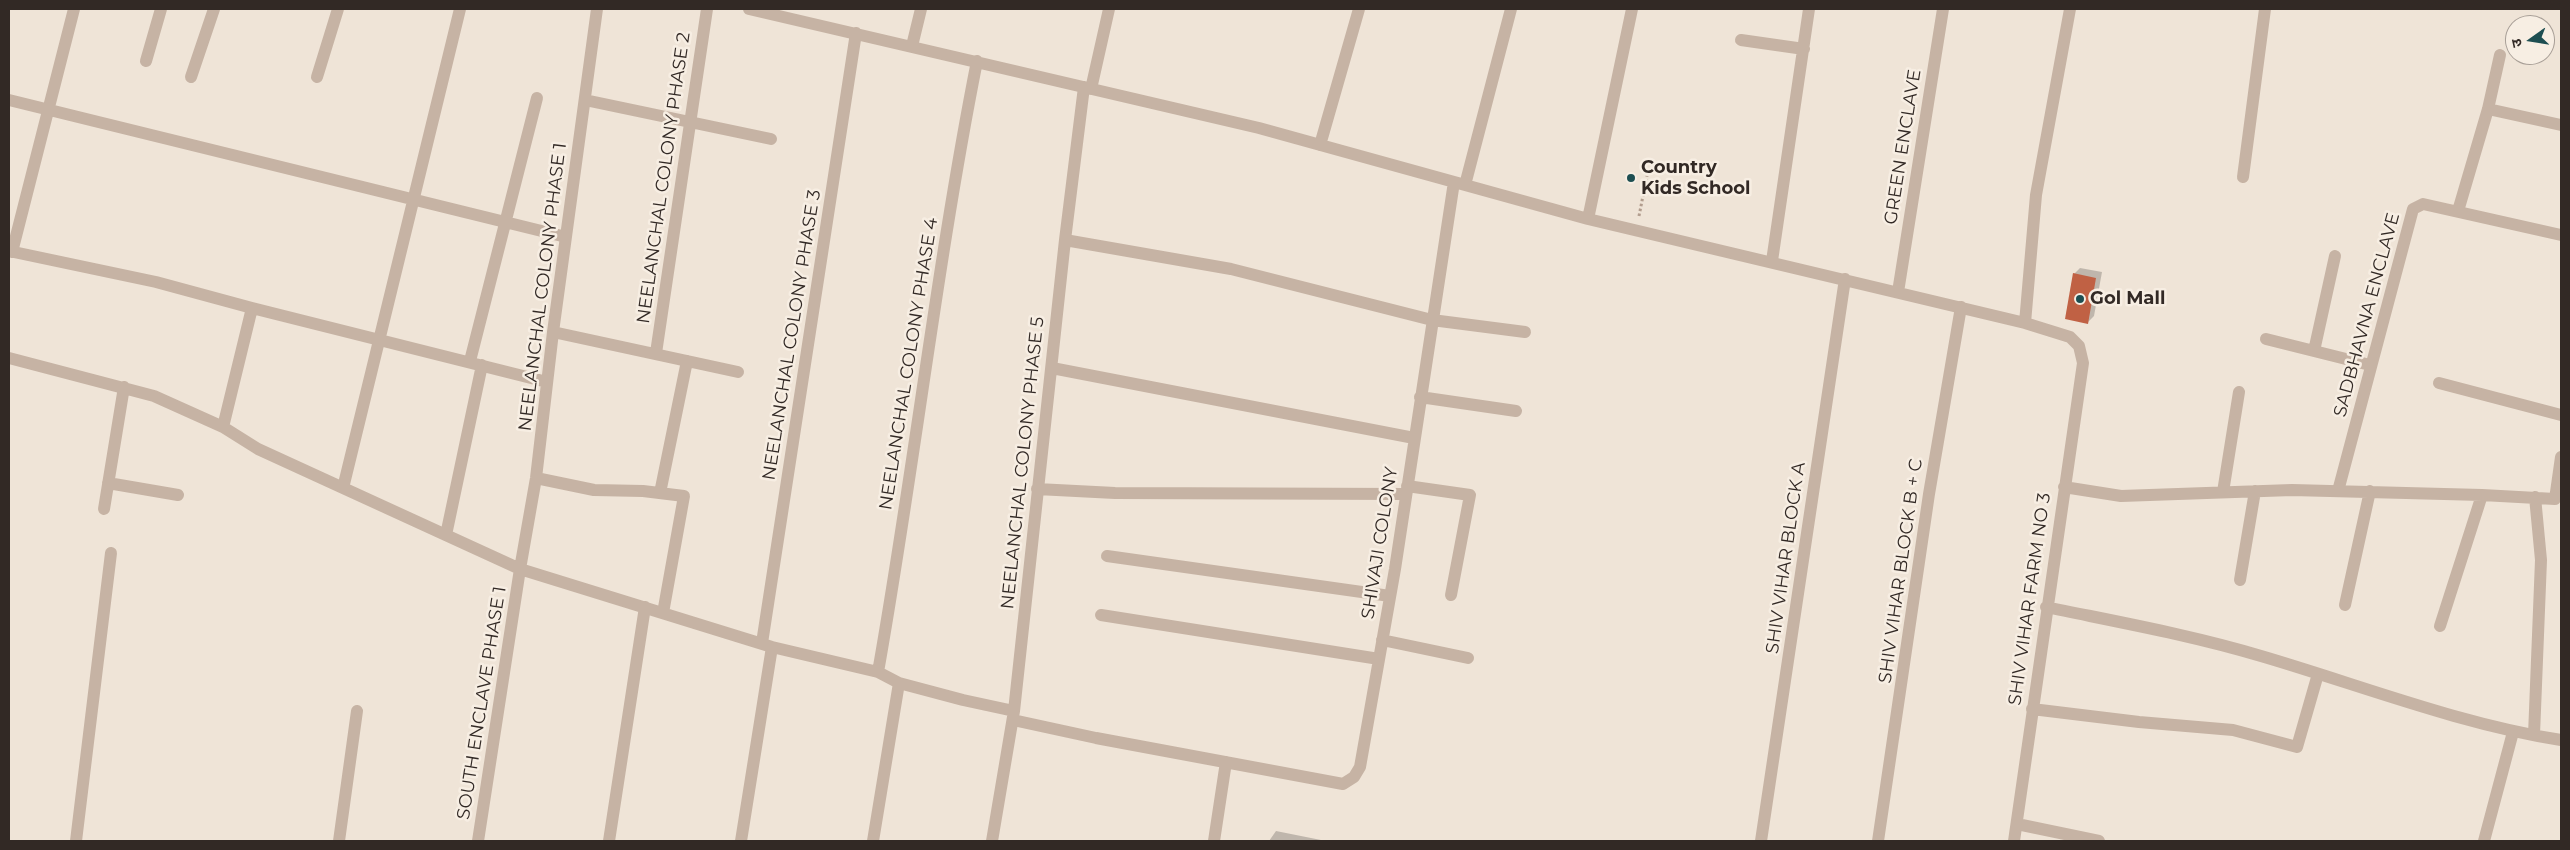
<!DOCTYPE html>
<meta charset="utf-8">
<style>
body{margin:0}
#map{position:relative;width:2570px;height:850px;overflow:hidden;background:#efe4d7;font-family:Montserrat,"Noto Sans Devanagari",sans-serif}
canvas{display:block}
.frame{position:absolute;inset:0;border:10px solid #322925;pointer-events:none}
.north{position:absolute;left:2505px;top:15px;width:50px;height:50px;box-sizing:border-box;background:#f7eee3;border:1px solid #a89f97;border-radius:50%;rotate:257deg;font-size:14px;font-weight:700;line-height:20px;text-align:center;color:#322925}
.north::after{content:'';display:block;margin:auto;width:18px;height:22px;background:#1d4e51;clip-path:polygon(50% 0,100% 100%,50% 72%,0 100%)}
</style>
<div id="map">
<canvas width="2570" height="850"></canvas>
<div class="frame"></div>
<div class="north">उ</div>
</div>
<script>
const g = document.querySelector('canvas').getContext('2d');
g.lineJoin = 'round';
function fill(path, color) {
  g.fillStyle = color;
  g.fill(path, 'evenodd');
}
function trace(path, color, width, dash) {
  g.strokeStyle = color;
  g.lineWidth = width;
  g.lineCap = dash ? 'butt' : 'round';
  g.setLineDash(dash || []);
  g.stroke(path);
}
function drawText(font, color, halo, rows, align = 'center') {
  g.font = font + ' Montserrat,sans-serif';
  g.lineWidth = 5;
  g.setLineDash([]);
  g.textBaseline = 'middle';
  g.strokeStyle = halo;
  g.fillStyle = color;
  for (const [text, x, y, turn = 0] of rows) {
    g.save();
    g.translate(x, y);
    g.rotate((+turn || 0) * Math.PI / 180);
    g.textAlign = isNaN(turn) ? turn : align;
    if (halo) g.strokeText(text, 0, 0);
    g.fillText(text, 0, 0);
    g.restore();
  }
}
fill(new Path2D(`
 M2080 268 2102 272 2094 316 2088 322 2074 274Z
 M1276 831 1326 841H1269Z`), '#0003');
fill(new Path2D(`
 M2073 273 2096 278 2088 324 2065 319Z`), '#c06144');
trace(new Path2D(`
 M1639 216 1647 176`), '#b29d8e', 3, [2.5, 2.5]);
trace(new Path2D(`
 M749 9 1259 128 1588 219 2025 323 2070 337 2079 346 2083 363 2014 841
 M1741 40 1804 49
 M912 46 921 9
 M146 61 161 9
 M191 77 214 9
 M317 77 338 9
 M1091 89 1109 9
 M9 100 566 237
 M585 100 771 139
 M2488 109 2561 125
 M1320 145 1359 9
 M2243 177 2265 9
 M1465 185 1511 9
 M2458 211 2488 109 2500 55
 M1588 219 1632 9
 M1065 240 1231 269 1432 320 1525 332
 M9 251 156 282 252 308 547 382
 M12 252 74 9
 M1772 261 1809 9
 M1898 292 1943 9
 M2025 323 2036 195 2070 9
 M553 332 738 372
 M2266 339 2370 365
 M2314 351 2335 256
 M656 353 707 9
 M9 358 154 396 223 427 258 449 520 569 772 647 878 672 899 683 963 700 1014 711
 M470 361 537 98
 M1052 368 1414 438
 M2439 383 2561 415
 M1420 397 1516 411
 M223 427 252 308
 M536 478 594 490 643 491 684 496 663 613
 M108 483 178 495
 M1407 486 1470 495 1451 595
 M2064 487 2121 496 2292 490 2482 495 2555 499 2561 457
 M343 488 460 9
 M1037 489 1115 493 1406 494
 M2338 491 2413 209 2423 204 2561 235
 M2223 492 2239 392
 M660 493 687 361
 M104 509 124 387
 M446 535 482 365
 M1107 556 1390 596
 M2240 580 2255 491
 M2345 605 2370 491
 M2046 607C2118 622 2191 635 2261 656 2360 685 2459 724 2561 740
 M1101 615 1379 659
 M2440 626 2482 495
 M1382 640 1468 658
 M762 643 856 33
 M878 672C914 469 937 263 977 61
 M2032 709 2139 722 2233 730 2297 747 2318 674
 M1013 720 1096 738 1343 784 1354 777 1360 767 1395 569 1454 182
 M2534 735 2541 560 2535 497
 M2017 824 2099 841
 M76 841 111 553
 M339 841 357 711
 M478 841 520 569 536 478 553 332 597 9
 M609 841 645 607
 M741 841 772 647
 M873 841 899 683
 M992 841 1014 711 1065 240 1084 87
 M1214 841 1226 762
 M1761 841 1845 279
 M1878 841 1929 494 1961 307
 M2484 841 2513 732`), '#c6b3a4', 12);
for (const [x, y, r, color] of [
 [1631,178,5,"#1d4e51"],
 [2080,299,5,"#1d4e51"]
]) {
  const dot = new Path2D();
  dot.arc(x, y, r, 0, 2 * Math.PI);
  g.fillStyle = color;
  g.fill(dot);
  trace(dot, '#f7eee3', 2);
}
drawText('18px', '#322925', '#f7eee3', [
 ["GREEN ENCLAVE",1903,147,-81],
 ["NEELANCHAL COLONY PHASE 2",664,178,-82],
 ["NEELANCHAL COLONY PHASE 1",543,287,-83],
 ["SADBHAVNA ENCLAVE",2367,315,-75],
 ["NEELANCHAL COLONY PHASE 3",792,335,-81],
 ["NEELANCHAL COLONY PHASE 4",909,364,-81],
 ["NEELANCHAL COLONY PHASE 5",1023,463,-84],
 ["SHIVAJI COLONY",1380,543,-81],
 ["SHIV VIHAR BLOCK A",1786,558,-82],
 ["SHIV VIHAR BLOCK B + C",1901,571,-82],
 ["SHIV VIHAR FARM NO 3",2030,599,-82],
 ["SOUTH ENCLAVE PHASE 1",482,703,-81]
]);
drawText('bold 18px', '#322925', '#f7eee3', [
 ["Country",1641,168],
 ["Kids School",1641,189],
 ["Gol Mall",2090,299]
], 'left');
</script>
